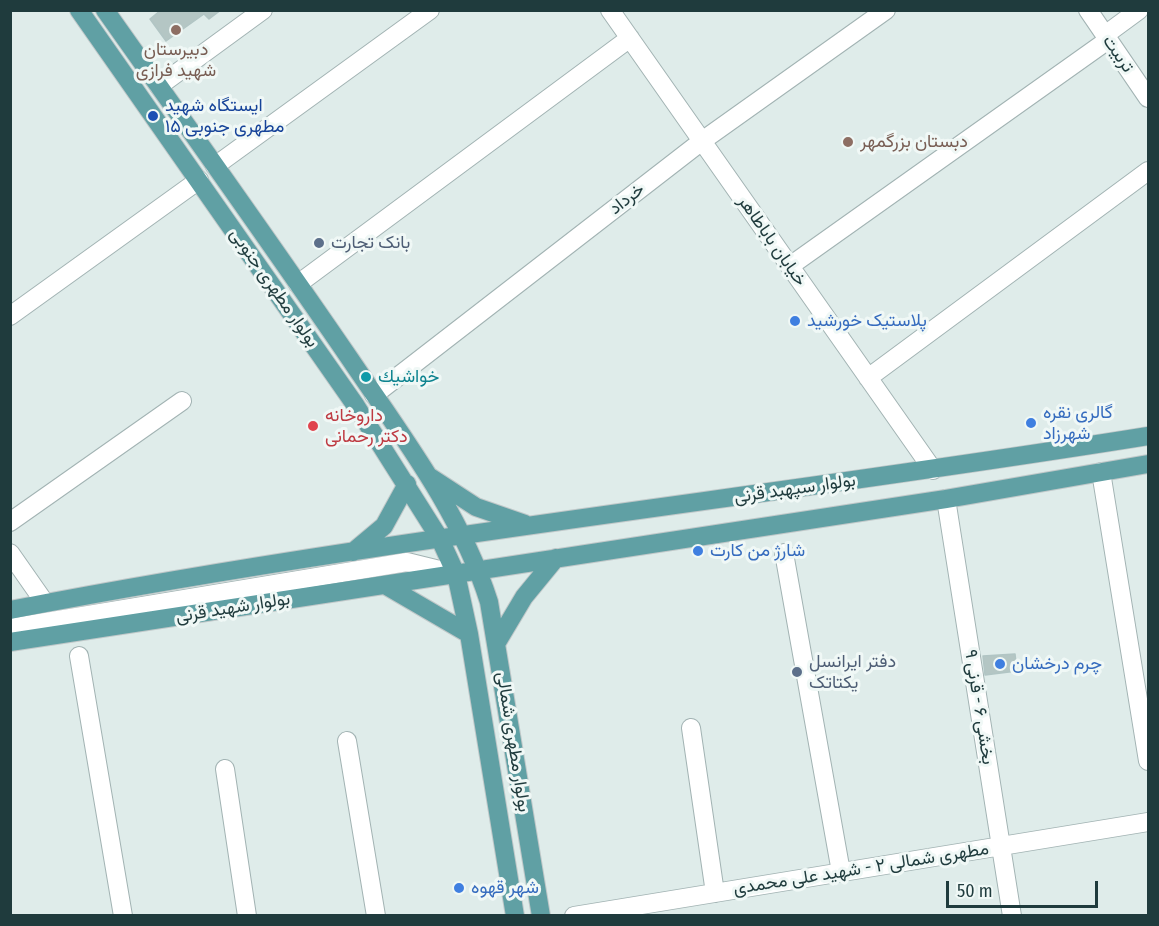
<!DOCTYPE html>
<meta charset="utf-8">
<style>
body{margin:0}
#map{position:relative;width:1159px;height:926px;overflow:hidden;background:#dfecea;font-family:"Fira Sans Condensed",sans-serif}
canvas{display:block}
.frame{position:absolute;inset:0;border:12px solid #1f3b3d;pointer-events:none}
.scale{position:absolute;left:946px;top:881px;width:152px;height:27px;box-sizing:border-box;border:3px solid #1f3b3d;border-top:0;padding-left:8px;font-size:18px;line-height:21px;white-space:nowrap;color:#1f3b3d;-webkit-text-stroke:4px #f0f8f6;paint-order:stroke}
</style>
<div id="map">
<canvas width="1159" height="926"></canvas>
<div class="frame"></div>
<div class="scale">50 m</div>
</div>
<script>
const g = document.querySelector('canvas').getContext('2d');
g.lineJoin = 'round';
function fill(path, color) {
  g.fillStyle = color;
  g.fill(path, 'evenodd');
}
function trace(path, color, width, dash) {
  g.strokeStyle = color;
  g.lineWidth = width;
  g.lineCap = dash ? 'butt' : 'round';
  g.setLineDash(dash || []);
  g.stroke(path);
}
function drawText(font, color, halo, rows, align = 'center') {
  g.font = font + ' "Fira Sans Condensed",Vazirmatn,sans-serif';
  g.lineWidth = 6;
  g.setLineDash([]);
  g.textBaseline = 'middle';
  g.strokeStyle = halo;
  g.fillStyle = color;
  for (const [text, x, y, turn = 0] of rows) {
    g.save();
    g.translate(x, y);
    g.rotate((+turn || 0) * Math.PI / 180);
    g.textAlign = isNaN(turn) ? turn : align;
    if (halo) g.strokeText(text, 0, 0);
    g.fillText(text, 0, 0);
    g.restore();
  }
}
const building = new Path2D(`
 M161 10H221L209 19 204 14 166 41 150 19Z
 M1015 654 1017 671 985 675 983 656Z`);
fill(building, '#b4c6c4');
trace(building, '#b1c5c4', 1.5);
const minor = new Path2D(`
 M610 10 933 470
 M1088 10 1148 98
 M1105 35 1139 10
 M159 86 263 10
 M215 166 430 10
 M790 266 1108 40
 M298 284 630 38
 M10 316 199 180
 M868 378 1148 171
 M374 395 702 141 886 10
 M1101 472 1148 761
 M946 499 1012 916
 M10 522 182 401
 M10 553 45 603
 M784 553 841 872
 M10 628 407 562 456 574
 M79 656 123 916
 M691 728 715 893
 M347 741 376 916
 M225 769 247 916
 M574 916 1148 822`);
const major = new Path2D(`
 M79 10 356 406 440 539 456 574 469 634 515 916
 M105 10C187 126 270 242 350 359 402 436 461 513 489 602L541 916
 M430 477 476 507 525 524
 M353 552 384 526 407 484
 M385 585 469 634
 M10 610C387 537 770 497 1148 436
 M10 642 946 499 1148 464
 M496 644 524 597 556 558`);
trace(minor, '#a2b3b3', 20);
trace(major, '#c0c8c9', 20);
trace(minor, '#fff', 18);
trace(major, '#60a0a4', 18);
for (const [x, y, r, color] of [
 [176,30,6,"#8d6e63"],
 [153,116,6,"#1a4fb4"],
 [848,142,6,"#8d6e63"],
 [319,243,6,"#5c6f8a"],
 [795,321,6,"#3f7fe0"],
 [366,377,6,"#0f9aa8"],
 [1031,423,6,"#3f7fe0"],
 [313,426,6,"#e0444e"],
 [698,551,6,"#3f7fe0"],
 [1000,664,6,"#3f7fe0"],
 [797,672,6,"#5c6f8a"],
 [459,888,6,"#3f7fe0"]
]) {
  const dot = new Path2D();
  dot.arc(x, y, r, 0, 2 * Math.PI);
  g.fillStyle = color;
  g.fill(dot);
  trace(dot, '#f0f8f6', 2);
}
drawText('18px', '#785e54', '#f0f8f6', [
 ["دبیرستان",176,50],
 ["شهید فرازی",176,71],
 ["دبستان بزرگمهر",860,142,"left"]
]);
drawText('18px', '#1f3b3d', '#f0f8f6', [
 ["تربیت",1118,54,55],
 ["خرداد",627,199,-38],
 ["خیابان باباطاهر",772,241,55],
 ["بولوار مطهری جنوبی",274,288,55],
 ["بولوار سپهبد قرنی",795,489,-8],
 ["بولوار شهید قرنی",233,608,-9],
 ["بخشی ۶ - قرنی ۹",979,707,81],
 ["بولوار مطهری شمالی",513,742,81],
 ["مطهری شمالی ۲ - شهید علی محمدی",861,869,-9]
]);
drawText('18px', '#164399', '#f0f8f6', [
 ["ایستگاه شهید",165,106],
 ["مطهری جنوبی ۱۵",165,127]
], 'left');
drawText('18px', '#4e5e75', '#f0f8f6', [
 ["بانک تجارت",331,243],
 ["دفتر ایرانسل",809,662],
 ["یکتاتک",809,683]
], 'left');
drawText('18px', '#366cbe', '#f0f8f6', [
 ["پلاستیک خورشید",807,321],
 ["گالری نقره",1043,413],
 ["شهرزاد",1043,434],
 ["شارژ من کارت",710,551],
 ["چرم درخشان",1012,664],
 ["شهر قهوه",471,888]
], 'left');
drawText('18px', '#0d838f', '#f0f8f6', [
 ["خواشيك",378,377]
], 'left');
drawText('18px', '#be3a42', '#f0f8f6', [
 ["داروخانه",325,416],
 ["دکتر رحمانی",325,437]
], 'left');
</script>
